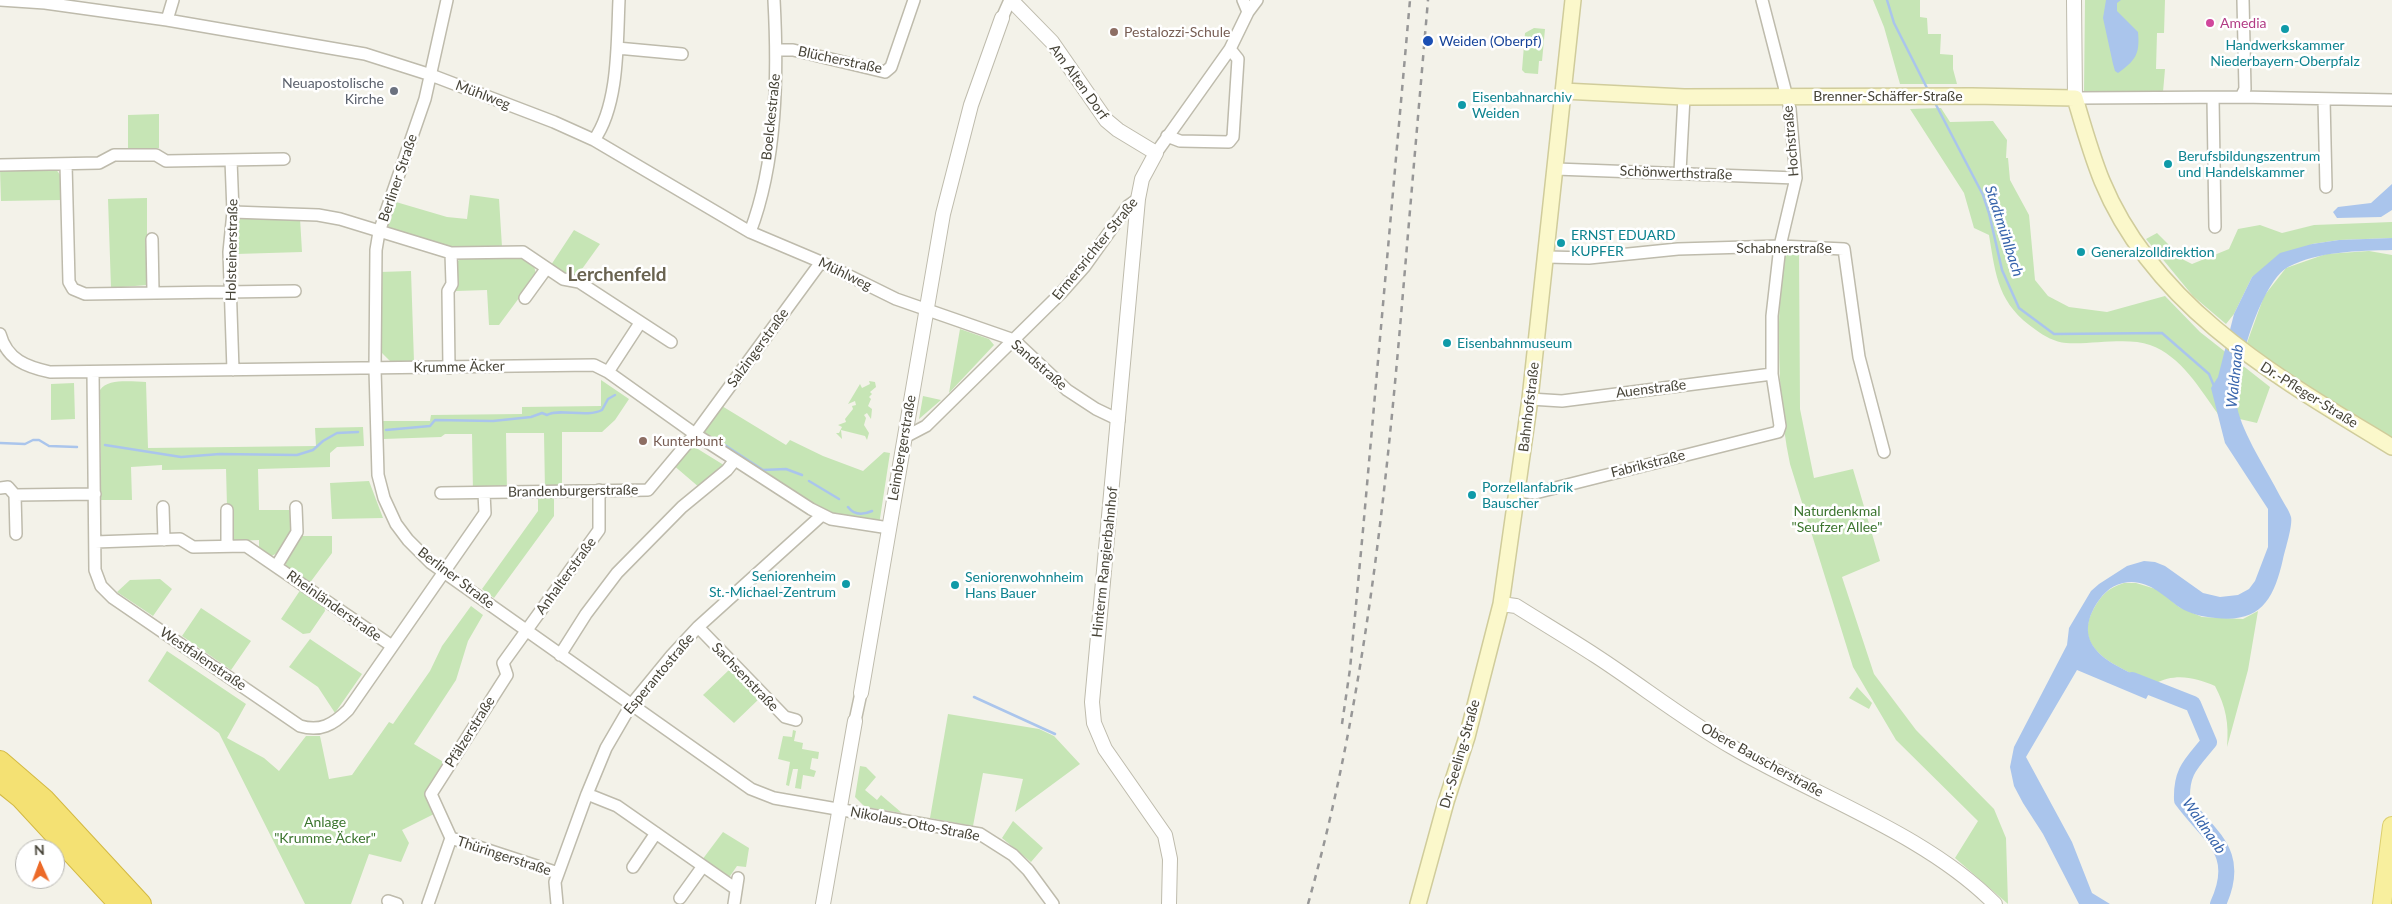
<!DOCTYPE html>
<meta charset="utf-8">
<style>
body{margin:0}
#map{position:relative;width:2392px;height:904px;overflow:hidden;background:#f3f2e9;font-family:Lato,sans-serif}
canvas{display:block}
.north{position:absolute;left:15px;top:839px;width:50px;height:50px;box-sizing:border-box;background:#fff;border:1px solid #b5b4af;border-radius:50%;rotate:358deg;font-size:14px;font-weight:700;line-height:20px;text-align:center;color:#474438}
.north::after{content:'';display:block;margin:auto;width:18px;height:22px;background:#ec6a28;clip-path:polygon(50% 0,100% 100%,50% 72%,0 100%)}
</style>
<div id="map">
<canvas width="2392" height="904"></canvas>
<div class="north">N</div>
</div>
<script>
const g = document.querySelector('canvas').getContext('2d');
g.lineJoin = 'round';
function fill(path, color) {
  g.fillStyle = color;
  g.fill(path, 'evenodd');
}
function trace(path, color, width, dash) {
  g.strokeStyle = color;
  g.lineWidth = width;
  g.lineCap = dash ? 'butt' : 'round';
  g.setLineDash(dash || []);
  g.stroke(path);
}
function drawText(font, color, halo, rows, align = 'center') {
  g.font = font + ' Lato,sans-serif';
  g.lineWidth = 5;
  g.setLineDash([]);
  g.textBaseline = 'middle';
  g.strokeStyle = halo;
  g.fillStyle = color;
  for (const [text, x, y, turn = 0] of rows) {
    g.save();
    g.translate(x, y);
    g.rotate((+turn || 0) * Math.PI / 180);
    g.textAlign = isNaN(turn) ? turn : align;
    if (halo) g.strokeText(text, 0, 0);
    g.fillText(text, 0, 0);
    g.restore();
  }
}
fill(new Path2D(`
 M1873 0H1920V17L1927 18 1928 34H1941L1940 54 1953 55V69L1957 84H1900L1884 27Z
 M2085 0H2165L2164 33H2157L2156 69H2165L2163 92H2084Z
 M1534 28 1545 29 1542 61H1539L1538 74 1525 73 1522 70 1525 33Z
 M1941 108 1950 122 1993 121 2007 140 2006 158H2008L2010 180 2029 215 2035 280 2048 296 2069 307 2107 312 2165 296 2200 332 2270 387 2257 423 2218 414C2200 389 2181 356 2150 345 2128 337 2090 345 2066 343 2055 342 2044 336 2036 330 1998 304 1996 277 1989 235L1974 228 1964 193 1910 109Z
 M159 114V148L128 150V115Z
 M55 168 61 176 62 200 1 201 0 169Z
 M470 195 499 199 502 247 442 248 389 231 388 225 396 202 447 217 467 219Z
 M147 198V285L111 288 108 199Z
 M300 218 302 252 236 254 237 219Z
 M2392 222V238L2339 240 2312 244 2252 277 2234 314 2226 324 2193 296 2146 239 2157 233 2184 260 2192 264 2229 249 2238 229 2260 225 2282 233 2314 225Z
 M574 230 600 244 577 276 572 273H562L551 265Z
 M2369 251 2392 255V438L2280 370 2247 343 2264 296 2286 268 2326 254Z
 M1786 252 1799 253 1800 409 1814 478 1853 469 1880 561 1842 577 1874 674 1916 730 1994 809 2006 838 2008 904 1955 858 1978 821 1896 740 1853 667 1790 464C1780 417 1779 371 1779 323 1780 298 1779 275 1786 252Z
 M520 255 534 265 536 275 499 325H489L487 290 456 291V263L463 256Z
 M411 271 414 362 390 361 381 352 380 272Z
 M960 329 989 339 994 345 949 393Z
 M601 380 629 399 615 420 602 432H562V491H554V516L494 598 482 589 538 511V491H545L544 433H506L507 492 473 493 472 434H445L441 437 383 439V421H430L431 415 522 414V407L601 406Z
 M869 381 875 382 876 387 870 392 872 394 869 397 871 399 868 406 872 409 871 419 867 413 864 415 866 418 864 425 869 433 867 440 865 436 841 430 842 439 836 433H839L842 427 838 425 846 422 845 419 853 409 852 406 856 405 855 401 848 404 860 384 862 388 870 384Z
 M146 382 148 448 316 446 315 428 363 427 364 446 337 447 330 453V467L258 469 259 510H289L292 512C293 531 290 550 269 557L259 549V540L234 541 229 537 232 506H227L226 469 162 470V465L131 467 132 500H101L100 390C108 378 133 382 146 382Z
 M74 383 75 419 51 420V384Z
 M923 396 941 400 919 419Z
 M717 403 786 445 790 440 823 456 863 471 884 452 890 453 879 525 830 515 700 432Z
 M693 446 727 467 700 488 672 464 687 447Z
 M369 481 383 518 332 519 330 483Z
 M300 536H332V553L309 584 287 570 285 561Z
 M160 579 172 589 153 616 117 592 130 580Z
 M2124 583H2136L2159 590 2179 607 2202 617 2243 619 2258 611 2248 670 2227 747C2229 723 2226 707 2215 686 2194 677 2175 673 2154 684 2125 669 2070 653 2093 610 2101 595 2108 588 2124 583Z
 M301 589 324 605 325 611 310 633 303 634 281 619Z
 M471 606 483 615 468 641 456 680 414 744 445 763 426 794 434 814 402 830 409 843 401 862 369 854 351 904H305L219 733 148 681 167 651 246 704 227 738 264 758 279 771 306 736H320L329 779 352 775 389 722 393 724 430 671 442 646Z
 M201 608 251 641 231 670 182 636Z
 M310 639 362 674 335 713 318 687 289 667Z
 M731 668 760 698 734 723 703 695Z
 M1857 687 1872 703 1869 709 1849 698Z
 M948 714 1039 729 1054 736 1080 764 1015 812 1023 779 983 773 973 826 930 818Z
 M793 730 796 731 794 741 803 743 802 749 819 752 818 759 812 758 810 769 816 771 814 777 803 775 801 789 795 788 798 769H793L789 786 786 785 790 762 778 759 783 736 792 737Z
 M860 766 866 767 876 777 865 790 877 800 881 795 902 813 865 807 855 797Z
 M1013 821 1043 848 1031 862 1002 838Z
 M723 832 749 848 746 867 737 866 728 879 702 860Z`), '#c6e5b5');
fill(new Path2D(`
 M2106 0H2121L2117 3V11L2138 32C2140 54 2136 60 2118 73L2115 71 2113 64 2103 18Z
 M2392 184V210L2381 217 2337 218 2333 212 2338 207 2371 203Z
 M2392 238V250C2357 251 2319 251 2288 267 2268 278 2250 328 2245 350 2241 368 2233 388 2237 407 2243 435 2267 470 2280 496 2283 502 2289 510 2291 517 2293 525 2285 550 2283 559 2274 599 2261 623 2216 618 2203 617 2190 614 2179 607 2162 595 2147 578 2123 583 2109 586 2101 596 2094 608 2070 653 2123 668 2154 684L2146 699 2077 670 2026 757 2072 842 2092 893 2110 904H2079L2043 834 2023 803 2014 786 2010 767 2014 747 2067 645 2069 628 2091 591 2099 584 2127 566 2144 561 2155 562 2165 566 2203 593 2220 597 2238 595 2249 589 2255 581 2268 547V509L2225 443 2211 388 2218 377 2234 314 2252 277 2280 253 2312 244 2339 240Z`), '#aac5ec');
trace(new Path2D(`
 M1887 0 1894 23 1929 92
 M1934 101 1983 195 1989 213 2002 270 2019 308 2054 334 2162 333 2209 374 2214 386
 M386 430 430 426 435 420 493 421 531 417 542 413 547 415C558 408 587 418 602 410L608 399 615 395
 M714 438 763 470 786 469 802 475
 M0 443 25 444 33 440H39L49 446 77 447
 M105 445 181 457 220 454 297 455 313 450 323 441 337 433 358 432
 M809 481 839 499
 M848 507C854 515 863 515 872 511
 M974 697 1055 734`), '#aac5ec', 2.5);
trace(new Path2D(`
 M2132 680 2193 704 2209 742C2191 764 2181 771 2182 800 2210 838 2242 852 2218 904`), '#aac5ec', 16);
const minor = new Path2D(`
 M0 0 45 3 167 20 365 54 431 75 554 122 594 140 750 232 821 262 896 299 1014 340 1067 390 1096 409 1119 420
 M447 0 425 99 379 232 376 250 375 369 378 475 384 498 396 524 408 540 431 563 751 789 774 798 980 834 1013 855 1028 870 1053 904
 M1243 0 1248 12
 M1002 18 1010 0
 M167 20 173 0
 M617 48 682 54
 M777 50H793L885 72 891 67 914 0
 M2241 97 2392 100
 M2075 98 2241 97 2245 89 2243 0
 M2213 98 2215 227
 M2324 99 2326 187
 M1167 136 1180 141 1229 142 1233 137 1238 59 1230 49
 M594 140C619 105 617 43 619 0
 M1156 153 1230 49 1248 12 1257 0
 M231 160 233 212 229 252 233 370
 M66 164 69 282 73 289 85 294 295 291
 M0 165 99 163 114 155H156L166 161 284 159
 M1556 169 1796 178
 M1680 172 1684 97
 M233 212 318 215 340 219 451 253 523 252 563 279 579 282 671 342
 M750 232C777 162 778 74 774 0
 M152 239 153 291
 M1547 257 1589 258 1678 249 1780 246 1844 249 1859 357 1884 452
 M525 298 546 269
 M0 334C7 360 27 367 50 372L594 365 608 372 695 434 811 509 831 519 889 528
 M449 368 448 291 452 284 451 253
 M93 372 95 570 101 586 113 598 300 726C320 732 333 725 348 710L485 513 484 493
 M608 372 640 323
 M1530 399 1562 401 1772 374
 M905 437 926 426 1061 293 1085 266 1128 206 1138 199
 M0 488 8 487 15 495
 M1518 491 1535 493 1778 432 1780 426 1772 374V316L1780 246 1796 178 1790 109 1762 0
 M441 493 648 490 695 434 821 262
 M163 507 164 540
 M227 510V546
 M16 534 15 495 95 494
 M95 542 180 539 193 547 246 546 392 646
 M277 565 297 532 296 507
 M698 627 785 717 796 720
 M560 655 586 614 617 573 682 507 727 470 735 460
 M855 721 861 693
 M587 794 617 806 736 889
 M451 838 431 794 507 675 503 663 599 530V490
 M451 838 558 873
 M633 867 656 833
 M680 898 703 866
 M388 901 397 904
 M428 904 451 838
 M557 904 555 882 587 794 606 748 631 705 672 655 698 627 822 515
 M734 904 738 878`);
const tertiary = new Path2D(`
 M1011 0 1052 42 1106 120 1118 130 1156 153 1142 179 1138 199 1092 702 1094 723 1105 749 1165 835 1170 859 1169 904
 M2074 0 2075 98
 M1501 604 1516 606C1543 623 1570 639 1596 656 1642 686 1685 720 1732 747 1817 797 1926 834 1995 904
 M861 693 943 214 971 105 1002 18
 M823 904 855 721`);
const secondary = new Path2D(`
 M1563 91 1684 97 1972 96 2075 98C2083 125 2091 154 2102 181 2155 309 2279 378 2392 447
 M1418 904 1446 802 1467 737 1501 604 1530 399 1573 0`);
const primary = new Path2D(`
 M2382 904 2392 826`);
const motorway = new Path2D(`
 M0 761 44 799 141 904
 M0 781 21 798 119 904`);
trace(minor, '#bebbac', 14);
trace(tertiary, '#bebbac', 16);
trace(secondary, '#d0cc9b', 18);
trace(primary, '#dccf6e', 20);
trace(motorway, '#d3b943', 22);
trace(minor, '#fff', 11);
trace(tertiary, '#fff', 14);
trace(secondary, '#fbf8cb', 15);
trace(primary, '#f8ef9e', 18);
trace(motorway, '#f4e173', 20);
trace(new Path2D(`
 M1342 724 1350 669 1363 530 1410 0
 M1308 904C1362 713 1384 513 1401 316 1410 210 1419 105 1428 0`), '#979797', 2.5, [6, 6]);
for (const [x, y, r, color] of [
 [2210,23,5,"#d1479c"],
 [2285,29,5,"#0f9aa8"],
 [1114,32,5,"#8d6e63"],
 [1428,41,6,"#1a4fb4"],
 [394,91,5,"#6b7280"],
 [1462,105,5,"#0f9aa8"],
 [2168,164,5,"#0f9aa8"],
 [1561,243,5,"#0f9aa8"],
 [2081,252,5,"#0f9aa8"],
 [1447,343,5,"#0f9aa8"],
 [643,441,5,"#8d6e63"],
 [1472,495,5,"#0f9aa8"],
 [846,584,5,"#0f9aa8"],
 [955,585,5,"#0f9aa8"]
]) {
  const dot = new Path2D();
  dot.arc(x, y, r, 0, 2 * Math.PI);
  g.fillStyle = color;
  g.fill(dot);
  trace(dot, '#fff', 2);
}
drawText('14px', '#b23c85', '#fff', [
 ["Amedia",2220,23]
], 'left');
drawText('14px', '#785e54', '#fff', [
 ["Pestalozzi-Schule",1124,32],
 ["Kunterbunt",653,441]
], 'left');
drawText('14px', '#164399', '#fff', [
 ["Weiden (Oberpf)",1439,41]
], 'left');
drawText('14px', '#0d838f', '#fff', [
 ["Handwerkskammer",2285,45,"center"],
 ["Niederbayern-Oberpfalz",2285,61,"center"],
 ["Eisenbahnarchiv",1472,97],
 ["Weiden",1472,113],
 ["Berufsbildungszentrum",2178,156],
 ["und Handelskammer",2178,172],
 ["ERNST EDUARD",1571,235],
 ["KUPFER",1571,251],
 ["Generalzolldirektion",2091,252],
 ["Eisenbahnmuseum",1457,343],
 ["Porzellanfabrik",1482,487],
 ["Bauscher",1482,503],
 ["Seniorenheim",836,576,"right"],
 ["St.-Michael-Zentrum",836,592,"right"],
 ["Seniorenwohnheim",965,577],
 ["Hans Bauer",965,593]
], 'left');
drawText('14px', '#474438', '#fff', [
 ["Blücherstraße",840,60,12],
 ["Am Alten Dorf",1079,82,54],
 ["Mühlweg",483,95,21],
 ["Brenner-Schäffer-Straße",1888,96],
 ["Boelckestraße",771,117,-84],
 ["Hochstraße",1791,141,-95],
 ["Schönwerthstraße",1676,173,2],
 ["Berliner Straße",398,178,-71],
 ["Schabnerstraße",1784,248],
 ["Ermersrichter Straße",1095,249,-51],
 ["Holsteinerstraße",232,250,-89],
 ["Mühlweg",845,274,26],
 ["Salzingerstraße",758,348,-54],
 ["Sandstraße",1039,365,41],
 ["Krumme Äcker",459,367,-1],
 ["Auenstraße",1651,389,-7],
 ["Dr.-Pfleger-Straße",2309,395,32],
 ["Bahnhofstraße",1529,407,-83],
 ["Leimbergerstraße",902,448,-80],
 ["Fabrikstraße",1648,464,-14],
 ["Brandenburgerstraße",573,491,-1],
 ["Hinterm Rangierbahnhof",1105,562,-84],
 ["Anhalterstraße",566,576,-54],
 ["Berliner Straße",456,578,37],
 ["Rheinländerstraße",334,606,35],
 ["Westfalenstraße",203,659,34],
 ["Esperantostraße",659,674,-50],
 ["Sachsenstraße",745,677,46],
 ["Pfälzerstraße",470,732,-58],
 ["Dr.-Seeling-Straße",1460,754,-74],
 ["Obere Bauscherstraße",1762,760,29],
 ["Nikolaus-Otto-Straße",915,824,11],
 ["Thüringerstraße",504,856,18]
]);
drawText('14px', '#5b616d', '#fff', [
 ["Neuapostolische",384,83],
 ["Kirche",384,99]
], 'right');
drawText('14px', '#3c752f', '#fff', [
 ["Naturdenkmal",1837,511],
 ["\"Seufzer Allee\"",1837,527],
 ["Anlage",325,822],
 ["\"Krumme Äcker\"",325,838]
]);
drawText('italic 15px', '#3865ac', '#fff', [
 ["Stadtmühlbach",2004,231,72],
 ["Waldnaab",2235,376,-84],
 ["Waldnaab",2204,826,55]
]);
drawText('bold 19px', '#696350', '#fff', [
 ["Lerchenfeld",617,275]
]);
</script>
